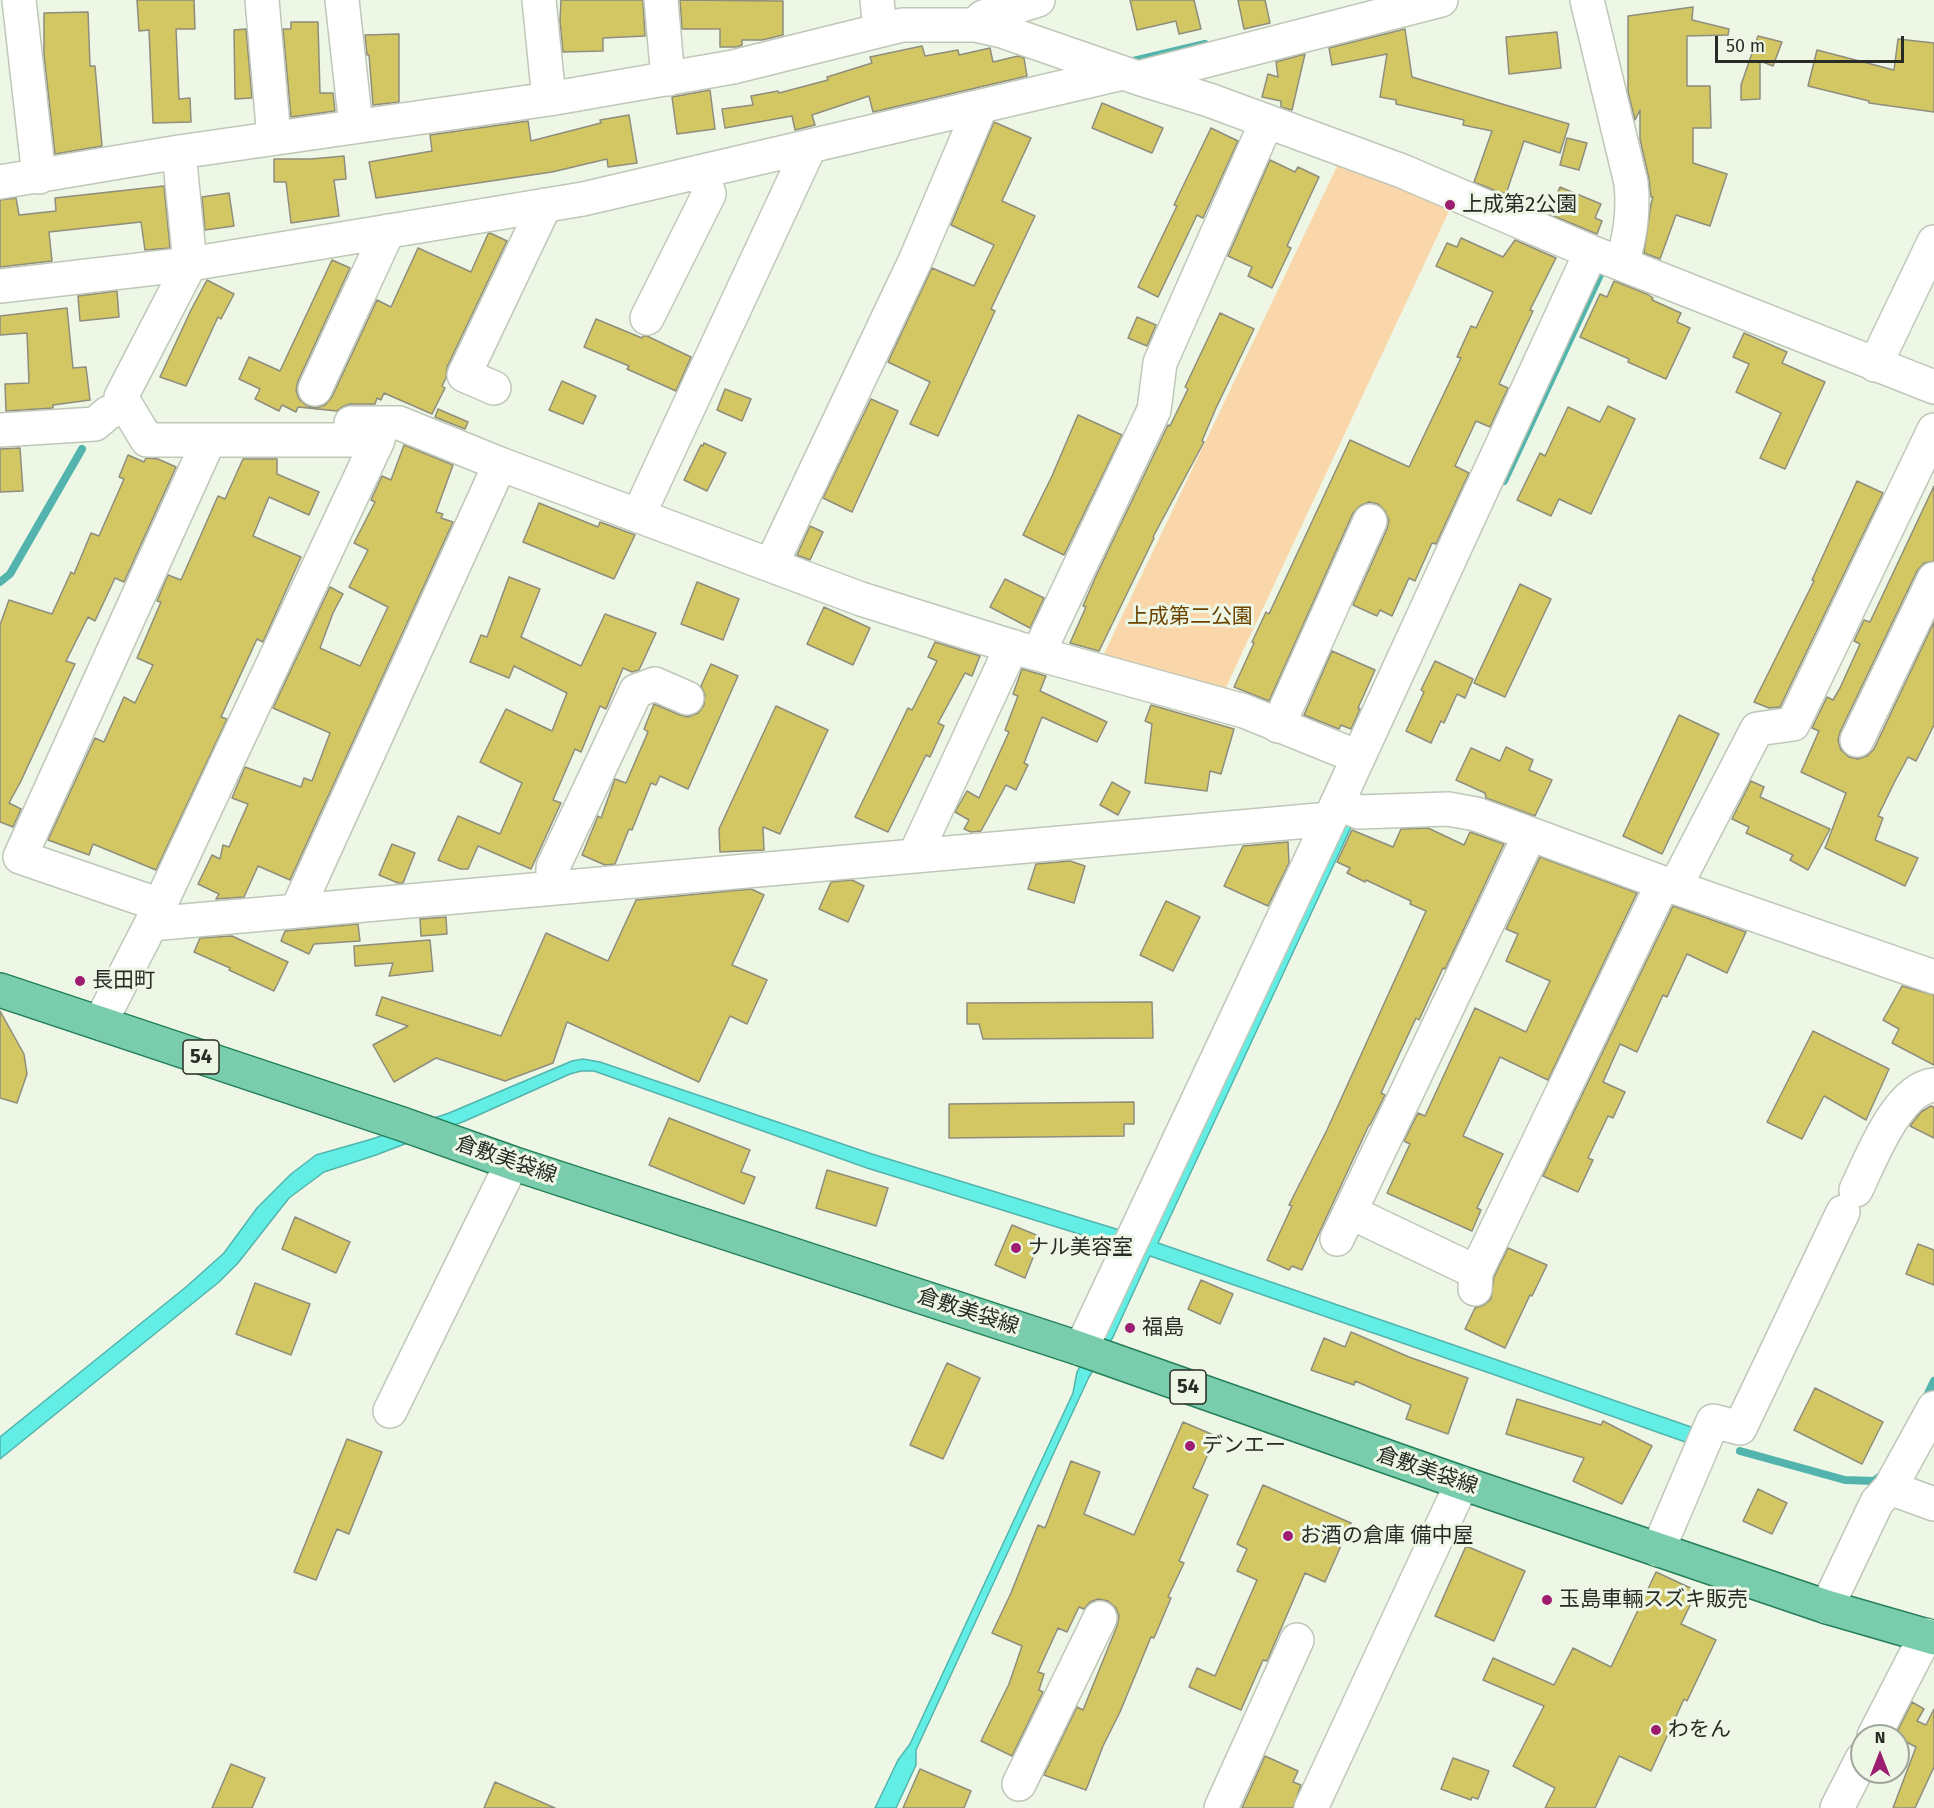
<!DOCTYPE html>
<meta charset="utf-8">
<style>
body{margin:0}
#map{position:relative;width:1934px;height:1808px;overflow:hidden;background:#eef7e6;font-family:"Fira Sans",sans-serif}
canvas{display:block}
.north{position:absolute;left:1850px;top:1724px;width:60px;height:60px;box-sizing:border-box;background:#eef7e6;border:2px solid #9fa699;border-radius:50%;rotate:0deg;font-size:16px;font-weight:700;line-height:24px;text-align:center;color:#292c26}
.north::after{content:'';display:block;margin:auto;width:21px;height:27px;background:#9d1e71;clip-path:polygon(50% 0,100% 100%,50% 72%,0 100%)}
.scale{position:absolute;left:1715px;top:36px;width:189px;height:27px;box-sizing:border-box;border:3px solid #292c26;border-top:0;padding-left:8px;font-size:18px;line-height:21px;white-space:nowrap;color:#292c26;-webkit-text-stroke:4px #eef7e6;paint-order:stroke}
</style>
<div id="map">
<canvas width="1934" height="1808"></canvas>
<div class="north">N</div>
<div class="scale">50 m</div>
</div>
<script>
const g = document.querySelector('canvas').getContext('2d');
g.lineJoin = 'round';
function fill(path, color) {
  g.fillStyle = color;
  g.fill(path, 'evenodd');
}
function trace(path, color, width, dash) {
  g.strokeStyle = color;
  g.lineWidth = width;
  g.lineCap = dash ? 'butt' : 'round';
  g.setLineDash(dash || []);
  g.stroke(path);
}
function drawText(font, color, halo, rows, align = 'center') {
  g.font = font + ' "Fira Sans","Noto Sans JP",sans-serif';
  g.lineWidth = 6;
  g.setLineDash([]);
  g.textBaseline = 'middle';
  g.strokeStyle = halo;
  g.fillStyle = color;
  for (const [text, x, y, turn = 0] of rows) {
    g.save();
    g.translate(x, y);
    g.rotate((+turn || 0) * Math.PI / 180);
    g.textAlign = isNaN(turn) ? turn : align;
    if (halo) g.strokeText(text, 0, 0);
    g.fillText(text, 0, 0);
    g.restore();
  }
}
fill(new Path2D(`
 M1340 160 1450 209 1221 698 1101 660Z`), '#fad7ab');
const water = new Path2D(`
 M1338 821H1354L1158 1243 1697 1429 1691 1444 1498 1376 1150 1256 1113 1337 1089 1377 916 1750V1765L896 1808H875L898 1760 910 1744 1073 1393 1077 1372 1099 1331 1121 1247 867 1168 594 1071H581L570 1074 465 1121 376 1155 324 1172 289 1198 238 1263 219 1282 0 1459V1437L186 1287 224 1253 257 1208 291 1174 316 1155 372 1139 449 1113 572 1061 583 1059 600 1062 872 1154 1126 1232Z`);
fill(water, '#63eee5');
trace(water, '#52b4ac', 1.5);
trace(new Path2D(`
 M1129 62 1205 44
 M1504 481 1604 266
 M0 582 10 574 82 449
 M1924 1402 1934 1381
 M1740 1451 1845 1480 1874 1481 1883 1474`), '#52b4ac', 8);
const building = new Path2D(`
 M137 0H194L195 29H176L179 99 190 98 191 122 153 123 149 30 139 31Z
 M561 0H643L645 36 603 38V51L563 52 560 21Z
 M680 0 783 1V35L762 40H742V45L737 47H720V29H682Z
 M1130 0H1194L1201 29 1179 34 1176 21 1137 30Z
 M1238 0H1265L1270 23 1244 29Z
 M1693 7 1692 20 1729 29 1728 35 1687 36V86H1710L1711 128H1693V163L1727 174 1710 226 1676 215 1660 259 1644 253 1651 204 1653 197H1651L1649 179 1640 139V110L1635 120 1628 92V16Z
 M88 12 90 66H95L102 146 55 154 44 55V13Z
 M291 22H318L320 93H333L335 111 291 117 283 29H291Z
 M246 29 252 98 235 99 234 30Z
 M1405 29 1412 77 1569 124 1560 153 1524 141 1506 194 1496 191 1474 182 1492 131 1463 125 1464 120 1396 104V100L1380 97 1387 54 1332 65 1329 48Z
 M1557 32 1561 68 1509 74 1506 37Z
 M399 34V102L373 105 369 55H367L365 35Z
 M1758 36 1782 42 1773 66 1760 61V99L1741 100V85Z
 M1898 39 1934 43V112L1869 103V101L1808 86 1817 50 1894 70Z
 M922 46 925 56 958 50 959 55 990 48 993 62 1018 56 1024 58 1027 76 873 112 869 96 812 115 815 125 795 130 792 116 725 128 722 109 753 105 751 96 778 91 779 93 828 80 827 77 872 63 870 57Z
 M1305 54 1292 110 1281 107V101L1262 97 1268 74 1278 77 1276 62Z
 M710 90 715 129 677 134 672 97Z
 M1102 103 1163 128 1152 153 1092 128Z
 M629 115 637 163 608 167 607 159 552 172 376 198 369 162 432 151 430 135 528 121 531 141 601 123 600 120Z
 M994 122 1031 138 1002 201 1035 216 991 309 995 311 938 436 910 424 930 382 888 362 932 268 974 286 994 245 951 225Z
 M1211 128 1238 141 1203 218 1197 215 1158 297 1138 287 1177 206 1174 205Z
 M1567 138 1587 143 1579 170 1560 165Z
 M344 156 346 179 334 180 339 216 291 223 286 182H274V159H311Z
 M1270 160 1295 172 1298 167 1319 177 1287 246 1291 248 1272 288 1248 276 1252 267 1228 256Z
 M164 186 170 248 145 250 141 222 49 232 52 261 0 267V200L16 198 19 215 56 211 55 198Z
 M1560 187 1601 204 1595 218 1602 221 1597 234 1549 214Z
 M229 193 234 226 205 230 202 197Z
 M490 233 507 241 447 367 446 378 442 386 445 388 432 414 384 393 381 400 377 398 375 404H350L342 407 337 411 298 407 296 412 282 405 279 411 255 399 260 389 239 379 249 357 280 371 332 260 350 268 298 381 296 390 299 399 307 406 316 408 325 405 332 397 377 300 391 307 418 248 471 272 488 234Z
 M1461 238 1503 257 1515 240 1556 258 1530 310 1533 311 1499 384 1508 388 1490 427 1476 421 1455 466 1469 473 1436 544 1432 543 1415 581 1409 578 1392 616 1380 610 1377 616 1353 605 1387 529 1389 520 1385 511 1378 504 1369 502 1360 506 1353 513 1269 701 1234 687 1254 643 1252 642 1266 612 1269 614 1350 440 1409 467 1461 358 1457 357 1471 326 1476 328 1493 292 1436 266 1447 243 1457 247Z
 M207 280 234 294 221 319 218 317 186 386 160 377 191 310Z
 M1614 281 1647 294 1653 298 1652 300 1681 313 1677 322 1690 328 1666 379 1628 362 1629 359 1580 337 1600 294 1607 297Z
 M117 291 119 317 80 321 78 296Z
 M67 308 73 368 86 367 90 400 53 405V408L6 411 5 384 29 383 27 333 0 335V316Z
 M1220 313 1254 329 1216 408 1202 441 1204 442 1153 537 1154 538 1099 651 1070 643 1086 607 1083 606 1097 574 1168 425 1170 426 1188 389 1185 387Z
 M1137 317 1156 325 1147 346 1128 338Z
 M596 319 642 338 643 336H647L691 357 676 391 627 369 629 366 584 347Z
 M1744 333 1787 352 1782 363 1825 382 1785 469 1760 458 1781 413 1736 392 1749 364 1733 357Z
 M562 381 596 396 583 424 549 410Z
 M725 389 751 399 742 421 717 410Z
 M871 399 898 411 852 512 823 498Z
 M1608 406 1635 419 1591 514 1559 499 1551 516 1517 500 1540 453 1545 456 1568 407 1600 422Z
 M438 409 468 422 465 429 435 417Z
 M1078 415 1122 435 1064 555 1023 535 1052 476Z
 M704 443 726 453 707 491 684 480 701 445 703 446Z
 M404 445 453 465 436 512 443 514 441 518 453 522 290 880 258 866 244 897 216 899 219 894 198 884 212 855 220 859 223 845 229 847 248 804 232 798 245 767 301 787 304 778 312 781 330 733 273 708 330 587 343 594 333 613 320 648 360 666 388 607 349 587 368 550 354 543 375 502 371 500 382 476 391 480Z
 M20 448 23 491 0 492V449Z
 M128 455 144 462 146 458 158 459 176 467 124 582 115 578 95 621 88 617 66 661 75 664 21 781 9 803 21 809 13 827 0 822V625L9 600 52 614 71 572 74 574 91 533 99 536 124 479 119 477Z
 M243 459H277V474L319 492 309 515 269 497 253 536 301 557 263 642 257 639 221 717 227 719 156 870 93 844 89 855 48 840 95 738 104 742 124 697 135 703 153 665 137 658 161 602 157 601 168 575 181 580 218 496 225 499Z
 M1857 481 1883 493 1780 707 1769 708 1754 702 1814 581 1812 580Z
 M1934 486V561L1924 563 1917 571 1840 732 1838 741 1841 750 1849 757 1858 759 1867 756 1874 749 1934 622V725L1916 761 1908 757 1895 781 1878 816 1883 818 1875 840 1918 858 1905 886 1825 848 1846 793 1801 772 1819 731 1812 728 1827 697 1833 700 1840 688 1860 644 1854 641 1864 620 1870 622Z
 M539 503 598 527 600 522 635 535 614 579 523 542Z
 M810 526 823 532 810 560 797 555Z
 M509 577 540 589 521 637 581 666 605 614 656 633 639 670 632 672 623 668 606 709 600 706 581 752 575 749 553 800 561 803 531 869 478 846 468 869H460L438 860 458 816 500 834 522 783 480 762 506 709 552 731 567 693 514 666 509 678 470 662 481 635 487 637Z
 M1005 579 1044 598 1030 628 990 607Z
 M697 582 739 599 723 640 681 624Z
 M1520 584 1551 599 1505 697 1474 683Z
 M824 607 870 628 853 665 807 644Z
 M935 642 980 656 972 676 965 673 938 723 944 726 930 757 926 755 888 832 855 817 908 708 912 710 937 661 928 657Z
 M1332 651 1375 670 1358 708 1360 709 1351 729 1341 725 1339 729 1304 715Z
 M1435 661 1473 679 1465 698 1457 694 1444 723 1441 721 1431 743 1406 731 1424 692 1421 690Z
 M711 664 738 676 688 789 660 776 656 785 651 783 632 830 629 829 615 864 605 865 582 855 598 816 601 818 615 779 626 783 648 732 644 729 654 704 680 715 688 717 698 713 704 705 705 695 701 686Z
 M1022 669 1046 676 1040 691 1107 722 1097 742 1042 717 1024 763 1028 765 1016 790 1006 785 981 831 971 832 964 829 969 820 955 812 967 791 979 798 1009 732 1005 730 1018 696 1013 694Z
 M1151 705 1234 729 1221 774 1210 771 1207 791 1145 783 1152 724 1145 721Z
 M776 706 828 730 780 834 763 827 764 850 720 852 719 829Z
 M1679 715 1719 734 1662 854 1623 836Z
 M1506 747 1533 760 1529 770 1552 780 1535 816 1486 798 1485 793 1456 780 1471 748 1500 761Z
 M1751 781 1764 787 1760 797 1830 829 1808 870 1790 860 1793 855 1746 833 1749 827 1732 819Z
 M1112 782 1130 792 1118 815 1100 805Z
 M1428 828 1464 845 1470 832 1504 844 1445 969 1443 968 1419 1020 1416 1018 1381 1093 1385 1095 1370 1125H1369L1302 1270 1292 1266 1289 1270 1267 1260 1292 1206 1289 1205 1327 1130 1426 911 1410 904 1411 901 1366 880 1365 882 1347 873 1350 868 1337 862 1352 830 1393 847 1401 829Z
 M1288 842 1289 863 1268 906 1224 886 1243 846Z
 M392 844 415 853 403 883H398L379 875Z
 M1540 857 1637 893 1548 1080 1500 1057 1463 1136 1503 1154 1477 1208 1481 1210 1472 1231 1387 1193 1410 1144 1404 1141 1418 1113 1425 1116 1475 1008 1526 1032 1550 981 1506 961 1518 934 1506 929Z
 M1070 861 1085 866 1074 903 1028 889 1036 864Z
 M852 880 864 886 848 922 819 909 831 882Z
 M751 889 764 895 732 965 767 980 747 1024 730 1016 699 1082 567 1022 553 1063 505 1081 436 1058 394 1082 373 1045 408 1026 376 1015 382 997 501 1036 546 933 608 961 636 900Z
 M1166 901 1200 917 1173 971 1140 955Z
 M1673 906 1746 932 1727 973 1687 954 1667 997 1663 995 1637 1052 1620 1044 1603 1082 1625 1092 1613 1118 1608 1116 1588 1158 1593 1160 1578 1192 1543 1176Z
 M446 917 447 934 421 936 420 919Z
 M358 924 360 941 314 944 309 954 281 941 285 931Z
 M232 936 288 962 274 991 229 970 230 968 194 952 200 938Z
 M430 940 433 971 389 976 393 963 355 966 354 946Z
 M1902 986 1934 995V1065L1892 1043 1899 1029 1883 1020Z
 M1152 1002 1153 1038 983 1039 979 1024H967V1003Z
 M0 1011 24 1054 27 1074 17 1103 0 1098Z
 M1813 1031 1889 1069 1866 1120 1824 1096 1802 1139 1767 1122Z
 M1134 1102V1124H1124V1136L949 1138V1104Z
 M1931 1106 1934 1107V1138L1910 1126 1921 1112Z
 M669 1118 750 1150 741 1172 755 1177 744 1204 649 1165Z
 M827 1170 888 1188 876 1226 816 1208Z
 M295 1217 350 1242 336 1273 282 1249Z
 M1012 1225 1041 1237 1025 1278 995 1265Z
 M1918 1244 1934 1250V1285L1906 1274Z
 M1508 1248 1547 1265 1532 1296 1530 1295 1505 1348 1465 1329 1475 1308 1484 1305 1491 1299 1494 1277Z
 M1201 1280 1233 1294 1220 1324 1188 1309Z
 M255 1283 310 1304 291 1355 236 1334Z
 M1351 1332 1409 1357 1468 1378 1448 1434 1406 1419 1411 1405 1355 1381 1354 1385 1311 1370 1324 1338 1345 1347Z
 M947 1363 980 1378 943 1459 910 1445Z
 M1815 1388 1883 1422 1862 1464 1794 1430Z
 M1517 1399 1601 1425 1603 1421 1652 1446 1622 1504 1573 1481 1584 1458 1506 1434Z
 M1183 1422 1216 1436 1193 1488 1208 1495 1179 1561 1184 1563 1168 1597 1171 1598 1154 1638 1151 1637 1120 1712 1103 1746 1086 1790 1044 1775 1077 1707 1083 1710 1117 1626 1119 1616 1116 1608 1108 1601 1098 1599 1090 1602 1084 1609 1079 1607 1067 1632 1058 1628 1038 1672 1044 1674 1039 1690 1043 1692 1012 1756 981 1741 1009 1684 1022 1646 992 1633 1011 1593 1038 1525 1045 1528 1071 1461 1100 1472 1084 1514 1134 1535Z
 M347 1439 382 1452 349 1534 337 1529 316 1580 294 1572Z
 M1263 1485 1351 1523 1325 1582 1305 1573 1267 1661 1263 1660 1241 1710 1189 1687 1197 1668 1215 1676 1257 1580 1237 1571 1247 1549 1237 1544Z
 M1758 1489 1787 1503 1772 1534 1743 1521Z
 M1466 1546 1525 1571 1494 1641 1435 1616Z
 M1656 1572 1697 1591 1681 1624 1716 1640 1687 1701 1684 1699 1651 1771 1619 1756 1595 1808H1545L1555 1788 1513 1766 1544 1706 1483 1680 1493 1658 1554 1685 1573 1648 1611 1667Z
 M1912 1702 1924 1709 1917 1721 1926 1725 1934 1709V1767L1915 1808H1893L1916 1747 1895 1736Z
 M1265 1756 1298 1771 1293 1782 1301 1785 1293 1808H1242Z
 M1453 1758 1489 1771 1478 1799 1472 1797 1471 1800 1441 1789Z
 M231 1764 265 1778 252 1808H212Z
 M920 1769 971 1791 964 1808H903Z
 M495 1782 555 1808H484Z`);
fill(building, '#d3c764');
trace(building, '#8f8d7c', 1.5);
const minor = new Path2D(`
 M19 0 39 177
 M262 0 274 138
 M342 0 356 126
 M539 0 549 99
 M661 0 668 79
 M877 0 880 30
 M1587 0 1631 183C1634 212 1630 236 1622 264
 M975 25 983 17 1038 0
 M1138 78 1441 0
 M0 182 179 152 549 99 733 67 902 25H975L1002 31 1138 78 1209 100 1402 171 1591 252 1934 387
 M0 286 190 264 583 199 1123 73
 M647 318 709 194 702 172
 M1875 365 1934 242
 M494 388 464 375 545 205
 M315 389 388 231
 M351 423H399L500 464
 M0 430 95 424 108 413 126 405
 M638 516 810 146
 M771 565 916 259 981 106
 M1038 654 1154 410 1160 363 1267 121
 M1278 726 1370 521
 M1857 740 1934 579
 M1337 803 1359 812 1448 809 1476 814 1663 883 1934 977
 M915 855 1012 646
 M553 887V867L636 691 655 684 687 698
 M1675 887 1757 729 1793 724 1934 430
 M160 905 20 857 209 440
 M297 910 500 464 861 599 1020 649 1244 711 1358 757
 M151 924 1330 819
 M100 1023 151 924 378 440H147L121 397 190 264 179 152
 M1856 1190C1871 1159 1897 1089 1934 1085
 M1350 1212 1476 1272 1475 1289
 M1337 1239 1530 834
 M1476 1272 1663 883
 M1081 1349 1330 819 1591 252
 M390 1411 512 1163
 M1890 1488 1934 1504
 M1658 1550 1713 1421 1740 1428 1843 1212
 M1827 1607 1877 1502 1890 1488 1934 1408
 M1874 1736 1926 1635
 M1019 1784 1100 1618
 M1221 1808 1297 1640
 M1311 1808 1462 1483
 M1837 1808 1862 1759`);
const major = new Path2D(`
 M0 990 402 1124 512 1163 1081 1349 1462 1483 1827 1607 1934 1638`);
trace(minor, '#bfc8b8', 36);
trace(major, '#247f59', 36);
trace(minor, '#fff', 33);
trace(major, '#7acdac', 33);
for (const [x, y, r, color] of [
 [1450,205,6,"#9d1e71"],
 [80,981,6,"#9d1e71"],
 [1016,1248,6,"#9d1e71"],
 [1130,1328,6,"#9d1e71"],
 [1190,1446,6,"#9d1e71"],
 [1288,1536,6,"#9d1e71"],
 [1547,1600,6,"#9d1e71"],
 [1656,1730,6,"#9d1e71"]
]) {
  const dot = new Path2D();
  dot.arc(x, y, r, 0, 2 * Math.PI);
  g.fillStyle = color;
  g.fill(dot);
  trace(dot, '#eef7e6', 2);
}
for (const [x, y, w] of [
 [201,1057,36],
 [1188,1387,36]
]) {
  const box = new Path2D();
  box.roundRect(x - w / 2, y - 17, w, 34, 4.5);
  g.fillStyle = '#eef7e6';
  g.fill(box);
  trace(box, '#292c26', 1.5);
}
drawText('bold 20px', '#292c26', null, [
 ["54",201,1057],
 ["54",1188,1387]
]);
drawText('21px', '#292c26', '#eef7e6', [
 ["上成第2公園",1462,205],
 ["長田町",92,981],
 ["ナル美容室",1028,1248],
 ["福島",1142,1328],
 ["デンエー",1202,1446],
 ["お酒の倉庫 備中屋",1300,1536],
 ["玉島車輛スズキ販売",1559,1600],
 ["わをん",1668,1730]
], 'left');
drawText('21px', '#6b4400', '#eef7e6', [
 ["上成第二公園",1190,617]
]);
drawText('21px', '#292c26', '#eef7e6', [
 ["倉敷美袋線",506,1160,19],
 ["倉敷美袋線",968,1312,18],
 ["倉敷美袋線",1427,1471,19]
]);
</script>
